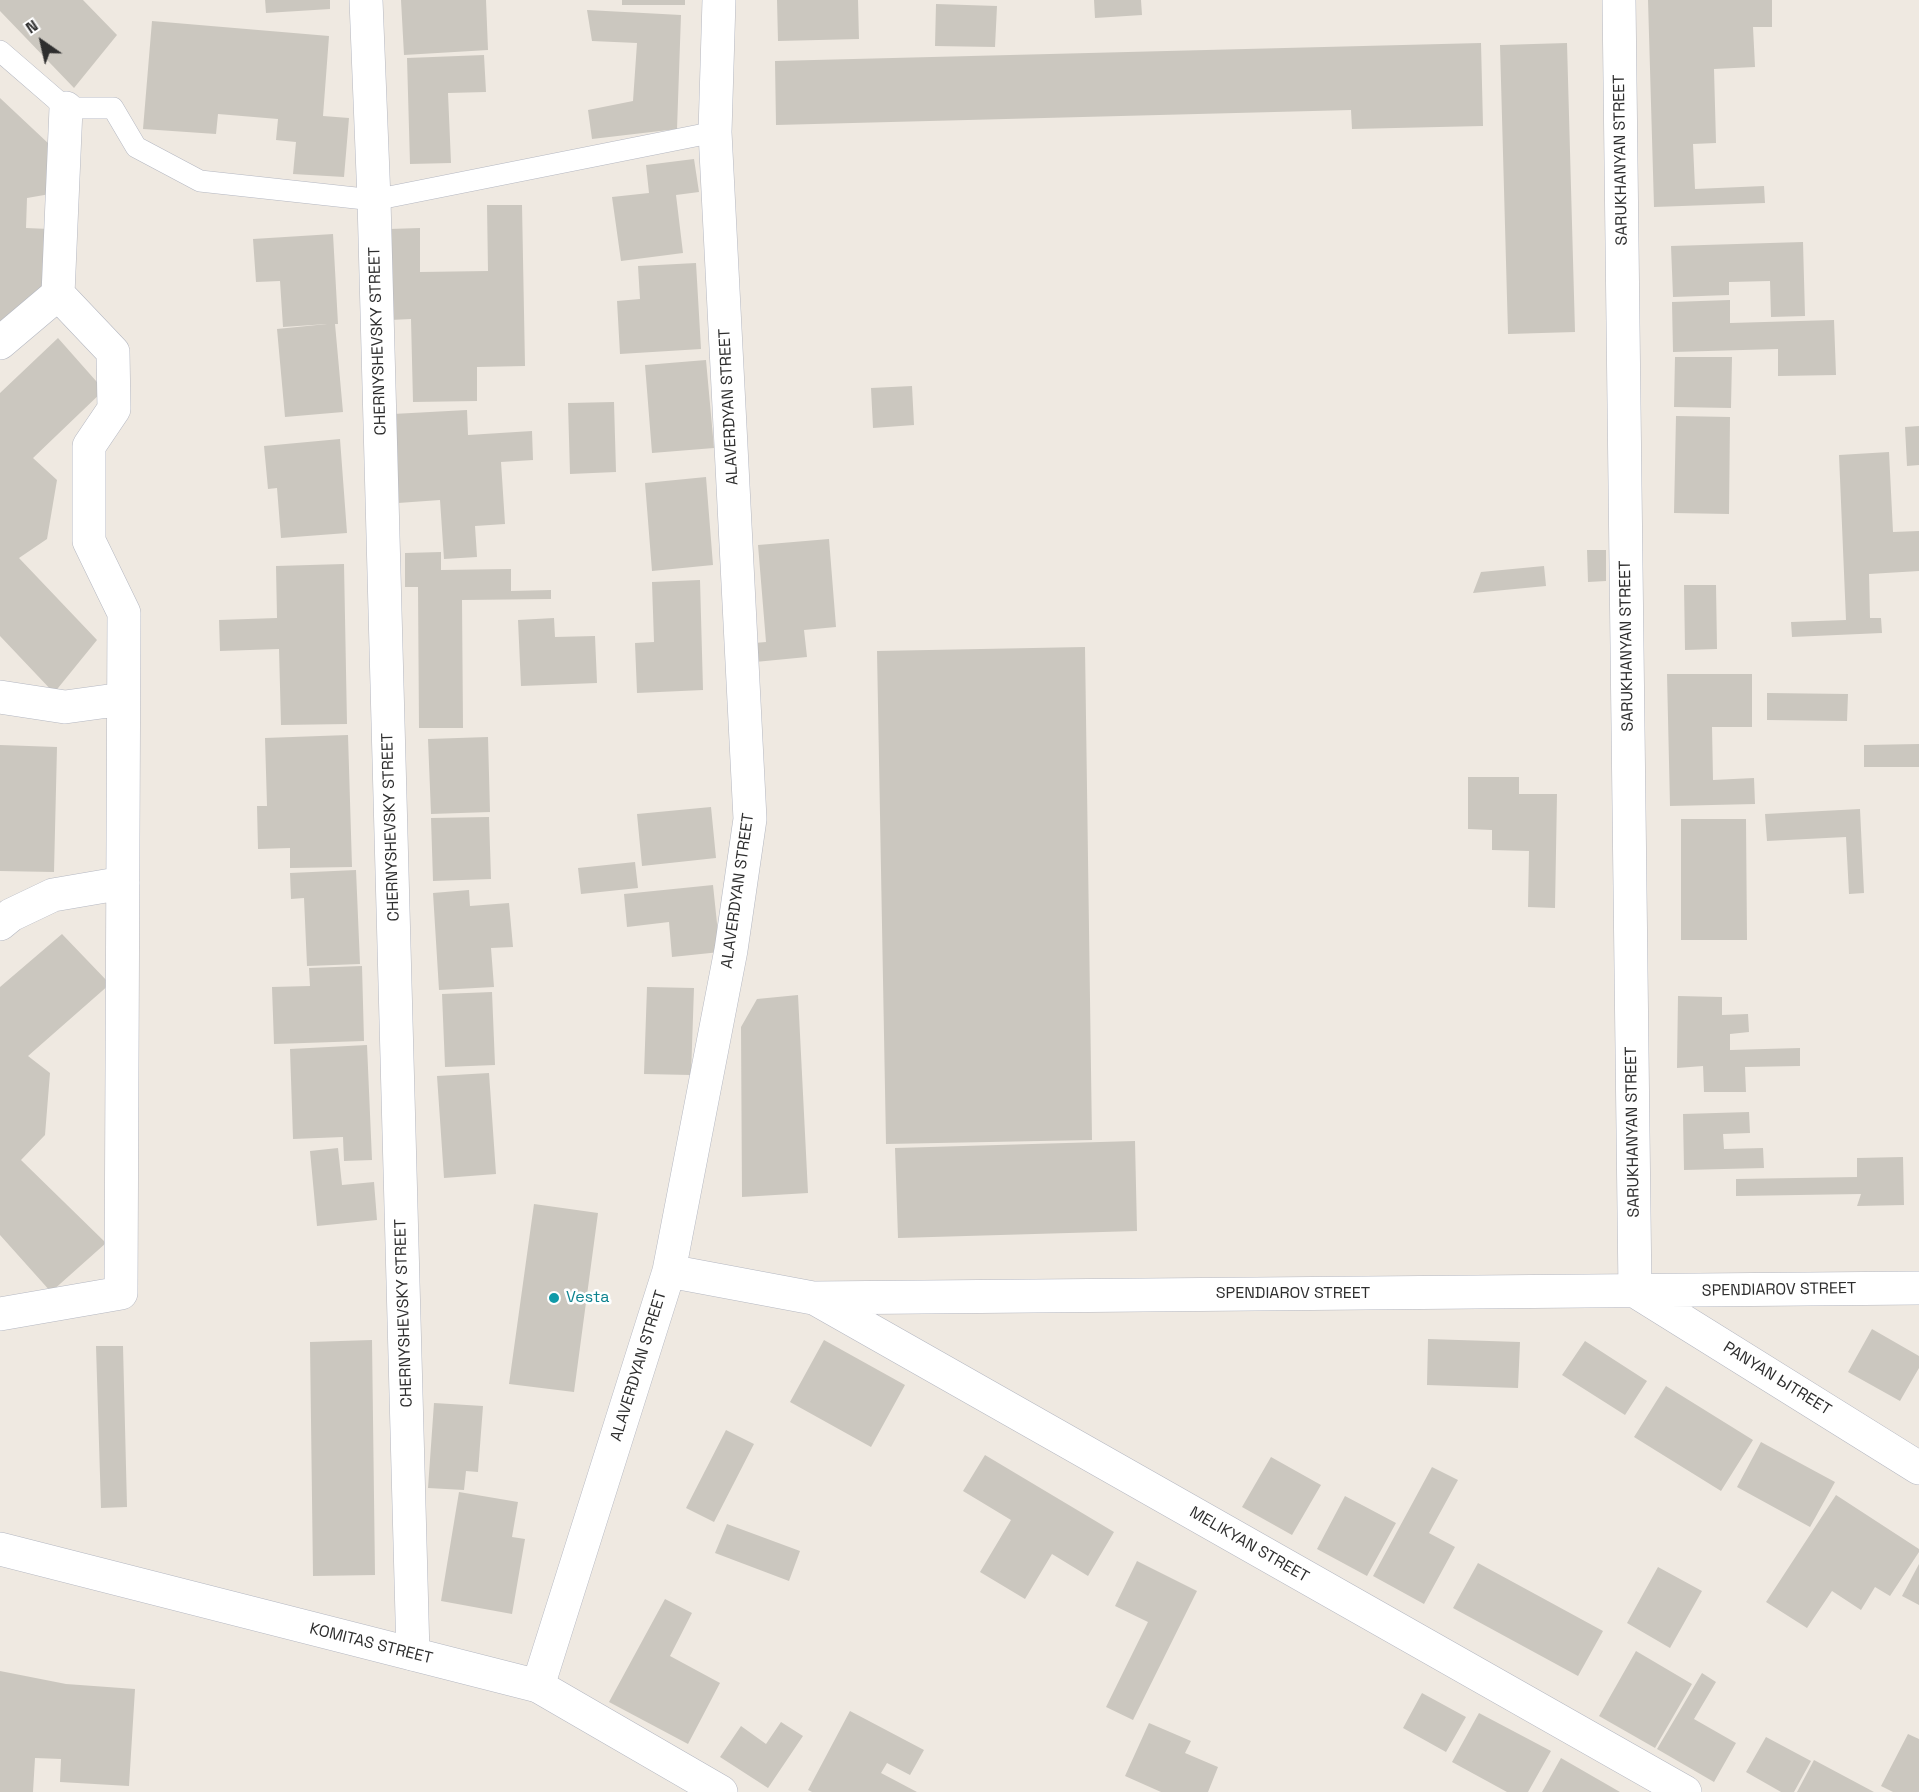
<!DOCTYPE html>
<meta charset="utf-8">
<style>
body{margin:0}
#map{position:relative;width:1919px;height:1792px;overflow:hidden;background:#efe9e1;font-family:"Space Grotesk",sans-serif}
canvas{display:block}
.north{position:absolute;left:12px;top:12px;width:60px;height:60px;-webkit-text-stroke:4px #fff;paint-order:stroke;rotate:326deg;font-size:16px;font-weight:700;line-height:24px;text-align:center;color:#2e2e2e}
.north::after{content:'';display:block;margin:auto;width:21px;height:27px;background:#2e2e2e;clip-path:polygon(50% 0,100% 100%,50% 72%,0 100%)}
</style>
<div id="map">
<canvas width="1919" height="1792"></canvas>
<div class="north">N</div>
</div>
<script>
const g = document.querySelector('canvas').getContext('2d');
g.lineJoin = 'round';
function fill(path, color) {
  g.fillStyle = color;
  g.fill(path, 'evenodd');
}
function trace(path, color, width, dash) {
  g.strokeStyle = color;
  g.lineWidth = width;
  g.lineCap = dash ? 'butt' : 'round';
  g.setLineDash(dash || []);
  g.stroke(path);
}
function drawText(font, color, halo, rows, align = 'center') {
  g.font = font + ' "Space Grotesk",sans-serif';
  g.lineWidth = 5;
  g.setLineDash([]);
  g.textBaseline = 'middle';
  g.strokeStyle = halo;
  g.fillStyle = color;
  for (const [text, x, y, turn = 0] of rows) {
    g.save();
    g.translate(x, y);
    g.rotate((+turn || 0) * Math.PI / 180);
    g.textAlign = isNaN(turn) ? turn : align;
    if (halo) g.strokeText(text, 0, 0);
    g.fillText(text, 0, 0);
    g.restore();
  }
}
fill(new Path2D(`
 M0 0H83L117 35 74 88 0 11Z
 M265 0H330V9L266 13Z
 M401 0H486L488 50 404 55Z
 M622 0H685V5H622Z
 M777 0H858L859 39 778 41Z
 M1094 0H1141L1142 15 1095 18Z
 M1648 0H1772V27H1753L1755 67 1714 69 1716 143 1693 144 1695 189 1764 186 1765 203 1654 207Z
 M936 4 997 6 995 47 935 46Z
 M587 10 681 15 677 129 592 139 588 110 633 101 637 43 592 41Z
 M152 21 329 36 323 116 349 118 344 177 293 174 296 142 276 140 278 119 218 114 216 134 143 129Z
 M1481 43 1483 126 1352 129 1351 110 776 125 775 61Z
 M1567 43 1575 332 1508 334 1500 45Z
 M484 55 486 92 448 93 451 163 410 164 407 58Z
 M0 98 49 144 50 194 27 198 26 228 49 229 46 292 0 322Z
 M694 159 699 192 676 195 683 253 621 261 612 197 649 193 646 165Z
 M487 205H522L525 366 477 367V401L413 402 411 319 390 320 389 229 420 228V272L488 271Z
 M333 234 338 324H335L343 412 285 417 277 329 327 324 283 327 280 281 256 282 253 239Z
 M1803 242 1805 316 1771 317 1770 281 1729 282V295L1673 297 1671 246Z
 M696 263 701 349 620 354 617 301 640 299 638 266Z
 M1730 300V323L1834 320 1836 375 1778 376V349L1673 352 1672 302Z
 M58 338 104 390 33 458 57 480 47 539 19 558 97 640 54 693 0 636V393Z
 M1675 357H1732L1731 408 1674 407Z
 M706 360 714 448 652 453 645 365Z
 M912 386 914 425 873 428 871 388Z
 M614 402 616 472 570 474 568 403Z
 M467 410 468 435 532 431 533 460 501 462 505 524 475 526 477 557 444 559 440 500 398 503 393 414Z
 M1676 416 1730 417 1729 514 1674 513Z
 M1919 426V465L1907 466 1905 427Z
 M340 439 347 533 281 538 277 488 268 489 264 446Z
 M1889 452 1893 532 1919 531V571L1869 574 1870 618H1881L1882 633 1792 637 1791 622 1846 620 1839 455Z
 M706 477 713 565 652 571 645 483Z
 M829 539 836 627 804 630 807 657 755 662 754 643 766 642 758 545Z
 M1587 550H1606V581L1588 582Z
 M441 552V570L511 569V591L551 590V599L462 600 463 728H419L418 587H405V553Z
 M344 564 347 724 281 725 279 649 220 651 219 620 277 618 276 566Z
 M1544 566 1546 586 1473 593 1481 572Z
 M700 580 703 690 637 693 635 643 654 642 652 582Z
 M1684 585H1716L1717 649 1685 650Z
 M554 618 555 637 595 636 597 683 521 686 518 620Z
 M1085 647 1092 1140 886 1144 877 651Z
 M1667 674H1752V727H1712L1713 780 1754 778 1755 804 1670 806Z
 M1767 693 1848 694 1847 721 1767 720Z
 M348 735 352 867 290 868V848L258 849 257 806H267L265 738Z
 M488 737 490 812 431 814 428 739Z
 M1919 744V767H1864V745Z
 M0 745 57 747 54 872 0 871Z
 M1468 777H1519V794H1557L1555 908 1528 907 1529 851 1492 850V830L1468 829Z
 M711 807 716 858 642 866 637 814Z
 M1860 809 1864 893 1849 894 1846 837 1767 841 1765 814Z
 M489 817 491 879 433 881 431 818Z
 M1681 819H1746L1747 940H1681Z
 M635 862 638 888 581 894 578 868Z
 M356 870 360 964 307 966 304 898 291 899 290 873Z
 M713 885 720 952 672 957 669 922 627 927 624 894Z
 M469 890 470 906 509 903 513 947 491 948 494 987 439 990 433 893Z
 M62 934 110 984 28 1056 50 1073 45 1135 21 1160 106 1243 51 1292 0 1235V987Z
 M362 966 364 1041 274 1044 272 987 310 986 309 968Z
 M647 987 694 988 691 1075 644 1074Z
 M492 992 495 1065 445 1067 442 994Z
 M798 995 808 1193 742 1197 741 1027 757 999Z
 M1678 996 1722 997V1015L1748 1014 1749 1032 1730 1034V1050L1800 1048V1066L1745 1067 1746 1092H1704L1703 1066 1677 1068Z
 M367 1045 372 1160 344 1161 343 1137 293 1139 290 1049Z
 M489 1073 496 1174 444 1178 437 1076Z
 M1749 1112 1750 1133 1723 1134 1724 1149 1763 1148 1764 1168 1684 1170 1683 1114Z
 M1135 1141 1137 1231 898 1238 895 1148Z
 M338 1148 342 1185 374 1182 377 1220 317 1226 310 1151Z
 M1903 1157 1904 1205 1857 1206 1861 1194 1736 1196V1179L1857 1177V1158Z
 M534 1204 598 1213 574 1392 509 1384Z
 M1872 1329 1919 1356V1368L1900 1401 1848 1372Z
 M1428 1339 1520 1342 1518 1388 1427 1385Z
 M372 1340 375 1575 313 1576 310 1342Z
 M824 1340 905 1385 871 1447 790 1402Z
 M1585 1341 1647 1381 1625 1415 1562 1375Z
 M96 1346H123L127 1507 101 1508Z
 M1666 1386 1753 1440 1721 1491 1634 1437Z
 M434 1403 483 1406 478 1472 466 1471 464 1490 428 1488Z
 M726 1430 754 1444 714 1522 686 1508Z
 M1761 1442 1835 1482 1810 1527 1737 1487Z
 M985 1455 1114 1532 1088 1576 1052 1554 1025 1599 980 1572 1011 1520 963 1491Z
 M1271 1457 1321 1485 1292 1535 1242 1507Z
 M1432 1467 1458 1480 1429 1533 1455 1547 1424 1604 1373 1576Z
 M459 1492 518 1502 512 1537 525 1539 512 1614 441 1601Z
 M1836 1495 1919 1549V1552L1890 1596 1875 1587 1861 1610 1832 1591 1807 1628 1766 1602Z
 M1345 1496 1396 1523 1367 1576 1317 1549Z
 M727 1524 800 1551 789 1581 715 1553Z
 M1137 1561 1197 1591 1133 1720 1106 1707 1148 1622 1115 1606Z
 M1478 1563 1603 1631 1578 1676 1453 1608Z
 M1919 1564V1605L1902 1596Z
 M1658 1567 1702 1591 1670 1648 1627 1623Z
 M665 1599 692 1613 670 1656 720 1683 688 1744 609 1702Z
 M1636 1651 1692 1684 1655 1748 1599 1716Z
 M0 1671 66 1684 135 1689 129 1786 60 1782 61 1759 35 1758 33 1792H0Z
 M1702 1673 1716 1682 1694 1719 1736 1743 1714 1782 1657 1749Z
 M1422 1693 1466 1717 1446 1752 1403 1728Z
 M850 1711 924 1750 910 1775 887 1763 881 1773 917 1792H812L808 1790Z
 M1479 1713 1551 1751 1528 1792H1507L1452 1762Z
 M781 1722 803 1736 768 1788 720 1757 741 1726 766 1744Z
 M1149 1723 1191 1741 1185 1753 1218 1767 1208 1792H1161L1125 1776Z
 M1908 1734 1919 1739V1792H1893L1881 1786Z
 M1766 1737 1811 1761 1794 1792H1781L1746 1772Z
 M1561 1758 1620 1792H1542Z
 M1814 1760 1874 1792H1797Z`), '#cbc7bf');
const service = new Path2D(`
 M0 51 66 108H113L136 147 200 181 374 200 715 132`);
const minor = new Path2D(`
 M366 0 374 200 413 1654
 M1619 0 1635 1291 1919 1468
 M58 294 66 108
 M0 343 58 294 113 352 114 409 89 446V541L124 613 121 1293 0 1314
 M0 697 65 707 123 699
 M0 924 11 915 53 895 123 883
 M669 1271 813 1298 1919 1288
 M814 1298 1685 1792
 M538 1686 669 1271 731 950 750 819 715 132 719 0`);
const secondary = new Path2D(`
 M0 1549 538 1686 721 1792`);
trace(service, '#b4b7c1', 22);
trace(minor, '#b4b7c1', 34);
trace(secondary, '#b4b7c1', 34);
trace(service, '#fff', 21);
trace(minor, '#fff', 33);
trace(secondary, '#fff', 33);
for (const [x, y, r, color] of [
 [554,1298,6,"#0f9aa8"]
]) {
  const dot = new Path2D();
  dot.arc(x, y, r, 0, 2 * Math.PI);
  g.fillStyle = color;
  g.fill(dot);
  trace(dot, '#fff', 2);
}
drawText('16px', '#2e2e2e', '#fff', [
 ["SARUKHANYAN STREET",1621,160,-91],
 ["CHERNYSHEVSKY STREET",378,341,-92],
 ["ALAVERDYAN STREET",729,407,-93],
 ["SARUKHANYAN STREET",1627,646,-91],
 ["CHERNYSHEVSKY STREET",391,827,-92],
 ["ALAVERDYAN STREET",738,891,-82],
 ["SARUKHANYAN STREET",1633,1132,-91],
 ["SPENDIAROV STREET",1779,1290,-1],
 ["SPENDIAROV STREET",1293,1294],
 ["CHERNYSHEVSKY STREET",404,1313,-92],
 ["ALAVERDYAN STREET",639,1366,-73],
 ["PANYAN ЫTREET",1777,1379,32],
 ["MELIKYAN STREET",1249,1545,30],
 ["KOMITAS STREET",371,1644,14]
]);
drawText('16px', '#0d838f', '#fff', [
 ["Vesta",566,1298]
], 'left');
</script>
